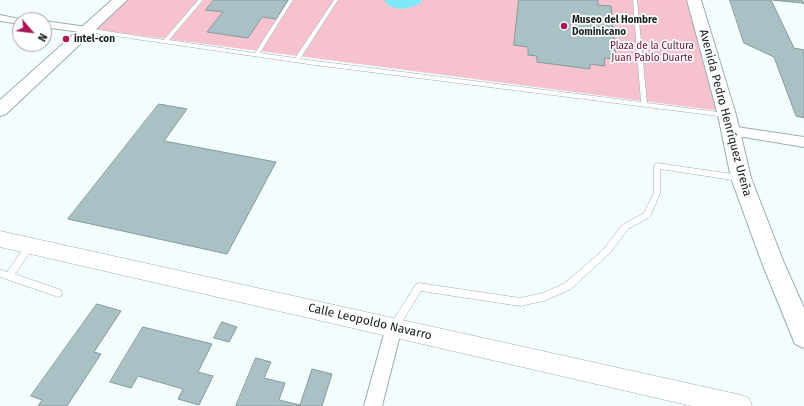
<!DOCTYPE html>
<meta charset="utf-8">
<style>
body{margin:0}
#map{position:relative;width:804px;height:406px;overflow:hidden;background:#f3fdfe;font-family:"Fira Sans",sans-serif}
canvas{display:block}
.north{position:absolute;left:12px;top:12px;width:40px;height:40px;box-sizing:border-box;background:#fff;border:1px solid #a2a6a6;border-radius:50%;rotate:118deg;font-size:11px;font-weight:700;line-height:16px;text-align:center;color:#162021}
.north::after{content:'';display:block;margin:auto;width:14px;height:18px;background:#a91854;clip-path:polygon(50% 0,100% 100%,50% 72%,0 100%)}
</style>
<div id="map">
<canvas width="804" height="406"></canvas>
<div class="north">N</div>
</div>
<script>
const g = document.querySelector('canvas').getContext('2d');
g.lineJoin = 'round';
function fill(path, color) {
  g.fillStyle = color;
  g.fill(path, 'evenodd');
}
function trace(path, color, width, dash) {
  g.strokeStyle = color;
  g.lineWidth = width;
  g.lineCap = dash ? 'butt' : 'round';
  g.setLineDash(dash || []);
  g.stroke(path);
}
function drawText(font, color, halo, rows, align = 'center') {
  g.font = font + ' "Fira Sans",sans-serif';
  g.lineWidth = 3.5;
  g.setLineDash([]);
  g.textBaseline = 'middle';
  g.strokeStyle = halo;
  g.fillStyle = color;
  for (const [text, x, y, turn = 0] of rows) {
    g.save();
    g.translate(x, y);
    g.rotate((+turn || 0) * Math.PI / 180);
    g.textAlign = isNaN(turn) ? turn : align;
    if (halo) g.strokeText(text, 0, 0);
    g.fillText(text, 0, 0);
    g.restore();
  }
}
fill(new Path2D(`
 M122 0H692L720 111 90 29Z`), '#f6c2ce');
fill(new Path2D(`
 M384 0H421V3C409 9 393 13 384 0Z`), '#7ee9f7');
const building = new Path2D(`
 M214 0H288L276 19 262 17 248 38 207 32 223 12 206 10Z
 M519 0H598V5L611 6 616 59 604 58 605 66 590 64V69L537 62V56L528 55V47L514 45Z
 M730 0H771L794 48 804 50V118L796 116 774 57 744 43Z
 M773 0H802L804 3Z
 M159 104 187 109 164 141 276 162 227 254 68 219Z
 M97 304 121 311 94 352 101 354 67 406H38L42 400 31 396Z
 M222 322 237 327 229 342 214 338Z
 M143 327 212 344 198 372 213 376 199 405 178 399 183 389 138 376 131 388 110 382Z
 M256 358 271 362 264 378 285 383 279 400 300 405 312 369 332 374 322 406H236Z`);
fill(building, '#a9c1c5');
trace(building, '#839a9d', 1);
const service = new Path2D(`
 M198 0H203L169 40 255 53 289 0H293L260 53 295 58 334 0H338L300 59 641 102 633 0H637L647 103 726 113 729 115 726 117 315 65 87 32 84 30 87 28 164 40Z
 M657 163 739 175 742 178 739 181 660 169V193L650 217 628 229 610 253 571 289 544 301 520 306 421 291 397 330 394 331 391 330 390 327 391 324 416 284 419 283 520 298 543 293 565 283 604 249 622 225 644 213 654 193V166Z
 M30 243 33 244 34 246 33 248 15 274 61 290 62 293 61 296 58 297 0 277V269L7 272 27 244Z`);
const minor = new Path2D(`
 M0 15 24 20H20V24L0 21Z
 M44 21 87 27 92 30 87 33 44 27Z
 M730 126 804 137V147L726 134 724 131 726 128Z
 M394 319 400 321 402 327 382 406H364L386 327 388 321Z`);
const tertiary = new Path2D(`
 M0 231 741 395 749 398 752 406H692L0 247Z`);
const secondary = new Path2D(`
 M112 0H127L6 114 0 116V100Z
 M687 0H701L736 115 751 178 784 263 804 308V348L795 344 762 263 731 178 718 115Z`);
trace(service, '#97aeb1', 1);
trace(minor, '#97aeb1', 2);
trace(tertiary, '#97aeb1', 1);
trace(secondary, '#97aeb1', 2);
fill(service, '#fff');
fill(minor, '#fff');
fill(tertiary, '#fff');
fill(secondary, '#fff');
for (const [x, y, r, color] of [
 [564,26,4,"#a91854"],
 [66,39,4,"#a91854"]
]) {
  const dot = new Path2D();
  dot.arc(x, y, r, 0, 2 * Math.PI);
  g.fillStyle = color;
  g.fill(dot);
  trace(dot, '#fff', 1.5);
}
drawText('bold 10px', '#162021', '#fff', [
 ["Museo del Hombre",572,20],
 ["Dominicano",572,32],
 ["intel-con",74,39]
], 'left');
drawText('10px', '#660b31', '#fff', [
 ["Plaza de la Cultura",652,46],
 ["Juan Pablo Duarte",652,58]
]);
drawText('12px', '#162021', '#fff', [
 ["Avenida Pedro Henríquez Ureña",725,113,75],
 ["Calle Leopoldo Navarro",370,322,13]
]);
</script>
